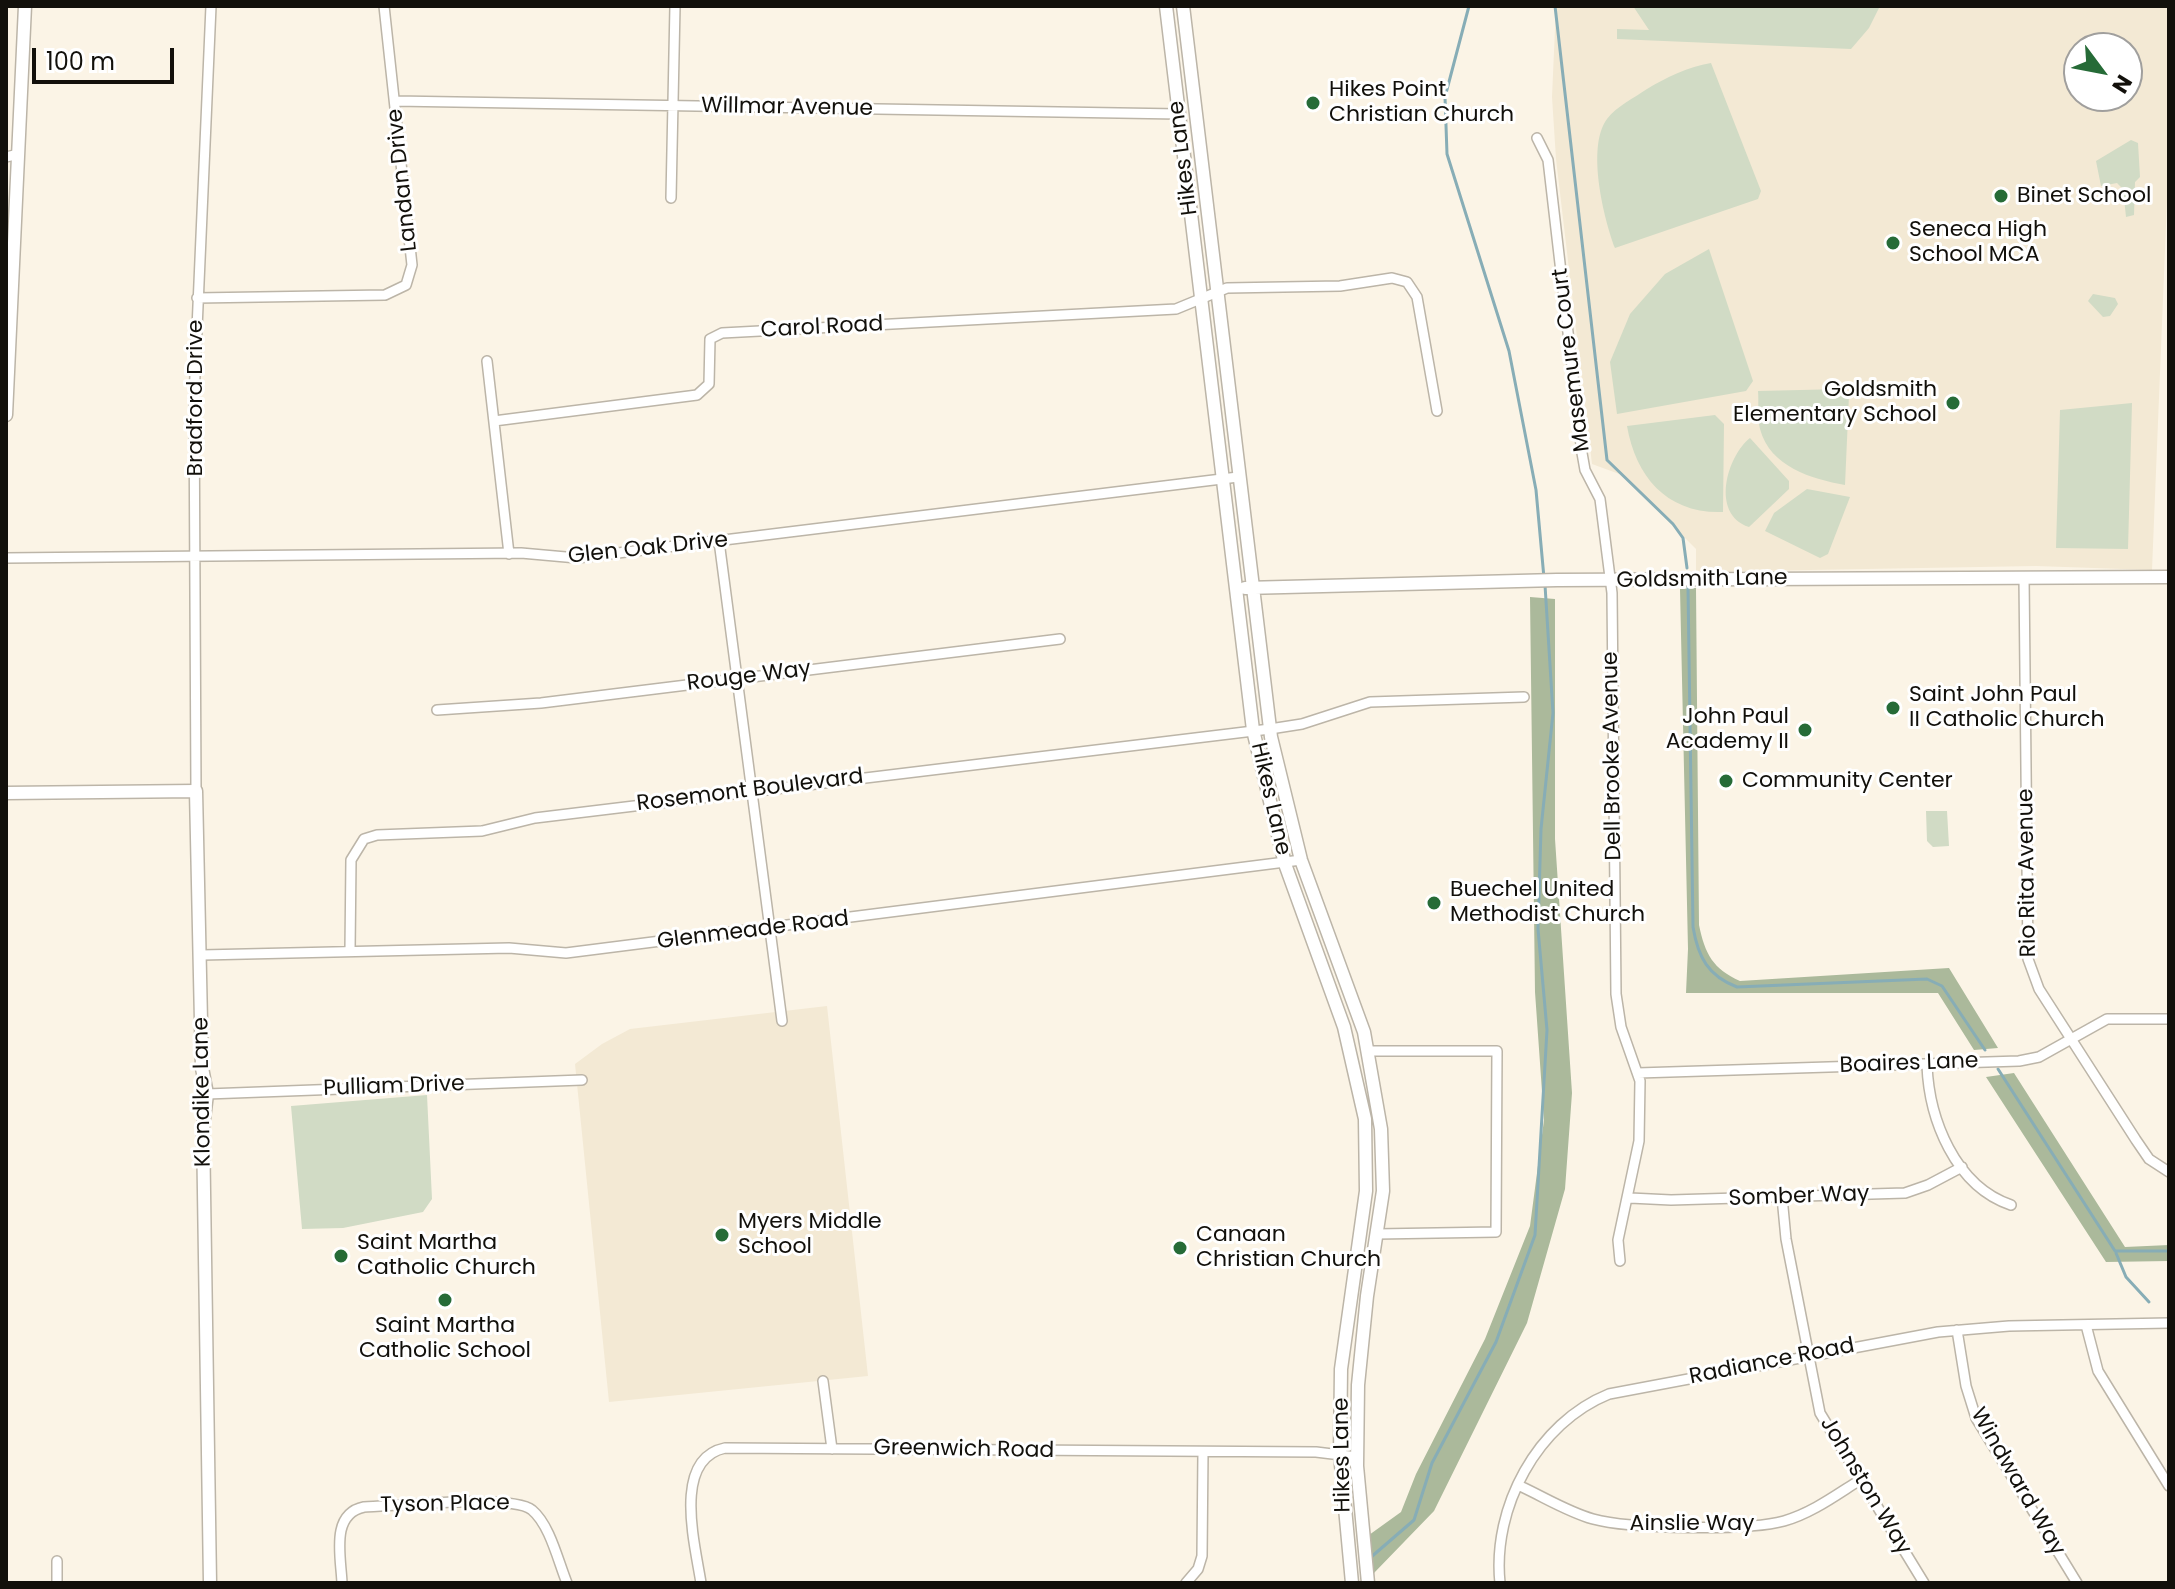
<!DOCTYPE html>
<style>
body{margin:0}
#map{position:relative;width:2175px;height:1589px;overflow:hidden;background:#fbf4e6;font-family:Poppins,sans-serif}
canvas{display:block}
.frame{position:absolute;inset:0;border:8px solid #12100b;pointer-events:none}
.north{position:absolute;left:2063px;top:32px;width:80px;height:80px;box-sizing:border-box;background:#fff;border:2px solid #a09f9d;border-radius:50%;rotate:122deg;font-size:22px;font-weight:700;line-height:32px;text-align:center;color:#12100b}
.north::after{content:'';display:block;margin:auto;width:28px;height:36px;background:#266b37;clip-path:polygon(50% 0,100% 100%,50% 72%,0 100%)}
.scale{position:absolute;left:32px;top:48px;width:142px;height:36px;box-sizing:border-box;border:4px solid #12100b;border-top:0;padding-left:10px;font-size:24px;line-height:28px;white-space:nowrap;color:#12100b;-webkit-text-stroke:6px #fff;paint-order:stroke}
</style>
<div id="map">
<canvas width="2175" height="1589"></canvas>
<div class="frame"></div>
<div class="north">N</div>
<div class="scale">100 m</div>
</div>
<script>
const g = document.querySelector('canvas').getContext('2d');
g.lineJoin = 'round';
function fill(path, color) {
  g.fillStyle = color;
  g.fill(path, 'evenodd');
}
function trace(path, color, width, dash) {
  g.strokeStyle = color;
  g.lineWidth = width;
  g.lineCap = dash ? 'butt' : 'round';
  g.setLineDash(dash || []);
  g.stroke(path);
}
function drawText(font, color, halo, rows, align = 'center') {
  g.font = font + ' Poppins,sans-serif';
  g.lineWidth = 6;
  g.setLineDash([]);
  g.textBaseline = 'middle';
  g.strokeStyle = halo;
  g.fillStyle = color;
  for (const [text, x, y, turn = 0] of rows) {
    g.save();
    g.translate(x, y);
    g.rotate((+turn || 0) * Math.PI / 180);
    g.textAlign = isNaN(turn) ? turn : align;
    if (halo) g.strokeText(text, 0, 0);
    g.fillText(text, 0, 0);
    g.restore();
  }
}
fill(new Path2D(`
 M1556 6H2169V151L2152 570 2036 566 1696 572V549L1622 475 1592 464 1556 159 1552 97ZM2079 48H2127V96H2079Z
 M827 1006 868 1376 609 1402 575 1064 602 1044 630 1029Z`), '#f3e9d4');
fill(new Path2D(`
 M1633 6H1880L1869 28 1851 49 1617 39V29L1649 30Z
 M1711 63 1761 191 1758 199 1615 248C1604 219 1586 147 1607 119 1617 106 1634 98 1647 89 1667 77 1688 67 1711 63Z
 M2131 140 2138 143 2140 177 2135 182 2134 215 2126 217 2123 189 2117 183 2101 186 2096 161Z
 M1709 249 1753 381 1746 391 1617 414 1610 362 1630 314 1665 274Z
 M2093 294 2115 298 2118 304 2110 316 2103 317 2088 301Z
 M1843 389 1849 395 1845 485C1812 479 1770 467 1760 429 1757 417 1759 403 1758 391Z
 M2132 403 2128 549 2056 548 2060 410Z
 M1715 415 1724 424 1723 512C1667 514 1636 477 1627 426Z
 M1750 438 1789 481V489L1749 527C1710 514 1727 456 1750 438Z
 M1807 489 1850 497 1828 554 1820 558 1765 531 1774 513Z
 M1926 811H1947L1949 846 1933 847 1927 841Z
 M427 1095 432 1199 423 1212 343 1228 302 1229 291 1106Z`), '#d1dbc5');
fill(new Path2D(`
 M1696 588 1699 925C1705 954 1713 969 1740 981L1949 968 1998 1048 1974 1050 1938 993H1686L1688 949 1680 589Z
 M1530 597 1555 599V839L1572 1093 1565 1189 1527 1323 1434 1511 1374 1573 1369 1535 1401 1512 1416 1474 1485 1339 1530 1226 1544 1120 1535 992Z
 M2014 1073 2125 1247 2169 1245V1261L2106 1262 1986 1077Z`), '#abb99b');
trace(new Path2D(`
 M1469 6 1445 97 1447 154 1509 351 1536 490 1544 578
 M1555 6 1607 460 1673 524 1683 538 1687 568
 M1688 587 1693 927C1698 957 1708 976 1737 987L1927 979 1942 986 1985 1050
 M1998 1069 2115 1251H2169
 M2116 1253 2126 1277 2149 1302
 M1370 1558 1414 1520 1432 1463 1496 1342 1535 1235 1547 1030 1538 929 1541 829 1553 713 1545 585`), '#87adb6', 3);
const street = new Path2D(`
 M395 101 1179 114
 M1537 138 1548 160 1582 453 1585 470 1600 499 1612 593 1616 994 1621 1027 1640 1081 1639 1141 1618 1240 1620 1261
 M6 157 19 154
 M671 198 675 6
 M197 298 385 295 406 285 412 265 384 6
 M487 361 509 554
 M494 421 697 395 709 384 710 339 722 333 1176 309 1227 288 1340 286 1392 278 1407 282 1417 297 1437 411
 M719 541 782 1021
 M6 558 521 553 577 558 1238 477
 M2024 577 2028 959 2039 989 2136 1140 2149 1159 2169 1172
 M437 710 541 703 1060 639
 M196 791 194 398 211 6
 M350 950 351 860 364 839 377 835 482 831 535 818 1270 729 1302 724 1370 702 1524 697
 M202 955 509 948 566 953 1301 860
 M1368 1051H1497L1496 1232 1377 1234
 M1927 1065C1929 1119 1955 1186 2011 1205
 M1638 1073 2019 1061 2039 1057 2107 1019H2169
 M207 1094 582 1080
 M1782 1197 1786 1239 1820 1413 1924 1583
 M1630 1198 1671 1200 1905 1193 1928 1185 1962 1167
 M2086 1325 2098 1371 2169 1486
 M1957 1330 1966 1386 1976 1418 2077 1583
 M823 1381 832 1449
 M1520 1486C1544 1497 1568 1512 1593 1519 1629 1529 1748 1531 1784 1521 1812 1513 1836 1495 1860 1480
 M57 1561V1583
 M342 1583C341 1557 330 1514 364 1507 394 1506 514 1494 532 1510 550 1525 558 1561 567 1583
 M701 1583C695 1544 672 1459 725 1448L1316 1452 1357 1457
 M1186 1583 1198 1569 1202 1556 1203 1452
 M1500 1583C1492 1508 1537 1423 1609 1394L1938 1332 2009 1326 2169 1323`);
const secondary = new Path2D(`
 M1166 6 1253 730 1285 864 1344 1027 1365 1119 1366 1191 1341 1369 1340 1454 1352 1583
 M1183 6 1271 737 1301 860 1364 1032 1381 1129 1383 1191 1367 1296 1358 1385 1357 1466 1368 1583
 M6 415 25 6
 M1245 588 1557 580 2169 577
 M6 793 196 791 202 1068 207 1094 203 1127 210 1583`);
trace(street, '#bcb5a8', 12);
trace(secondary, '#bcb5a8', 15);
trace(street, '#fff', 9);
trace(secondary, '#fff', 12);
for (const [x, y, r, color] of [
 [1313,103,8,"#266b37"],
 [2001,196,8,"#266b37"],
 [1893,243,8,"#266b37"],
 [1953,403,8,"#266b37"],
 [1893,708,8,"#266b37"],
 [1805,730,8,"#266b37"],
 [1726,781,8,"#266b37"],
 [1434,903,8,"#266b37"],
 [722,1235,8,"#266b37"],
 [1180,1248,8,"#266b37"],
 [341,1256,8,"#266b37"],
 [445,1300,8,"#266b37"]
]) {
  const dot = new Path2D();
  dot.arc(x, y, r, 0, 2 * Math.PI);
  g.fillStyle = color;
  g.fill(dot);
  trace(dot, '#fff', 3);
}
drawText('22px', '#12100b', '#fff', [
 ["Hikes Point",1329,90],
 ["Christian Church",1329,115],
 ["Binet School",2017,196],
 ["Seneca High",1909,230],
 ["School MCA",1909,255],
 ["Goldsmith",1937,390,"right"],
 ["Elementary School",1937,415,"right"],
 ["Saint John Paul",1909,695],
 ["II Catholic Church",1909,720],
 ["John Paul",1789,717,"right"],
 ["Academy II",1789,742,"right"],
 ["Community Center",1742,781],
 ["Buechel United",1450,890],
 ["Methodist Church",1450,915],
 ["Myers Middle",738,1222],
 ["School",738,1247],
 ["Canaan",1196,1235],
 ["Christian Church",1196,1260],
 ["Saint Martha",357,1243],
 ["Catholic Church",357,1268],
 ["Saint Martha",445,1326,"center"],
 ["Catholic School",445,1351,"center"]
], 'left');
drawText('22px', '#12100b', '#fff', [
 ["Willmar Avenue",787,108,1],
 ["Hikes Lane",1184,158,-97],
 ["Landan Drive",403,180,-96],
 ["Carol Road",822,328,-3],
 ["Masemure Court",1572,360,-97],
 ["Bradford Drive",196,398,-90],
 ["Glen Oak Drive",648,549,-6],
 ["Goldsmith Lane",1702,580,-1],
 ["Rouge Way",749,677,-7],
 ["Dell Brooke Avenue",1613,756,-91],
 ["Rosemont Boulevard",750,791,-7],
 ["Hikes Lane",1270,799,77],
 ["Rio Rita Avenue",2028,873,-91],
 ["Glenmeade Road",753,931,-7],
 ["Boaires Lane",1909,1064,-2],
 ["Pulliam Drive",394,1087,-2],
 ["Klondike Lane",203,1092,-91],
 ["Somber Way",1799,1197,-2],
 ["Radiance Road",1772,1362,-11],
 ["Greenwich Road",964,1450,1],
 ["Hikes Lane",1343,1455,-91],
 ["Windward Way",2017,1482,60],
 ["Johnston Way",1865,1486,59],
 ["Tyson Place",445,1505,-1],
 ["Ainslie Way",1692,1524]
]);
</script>
